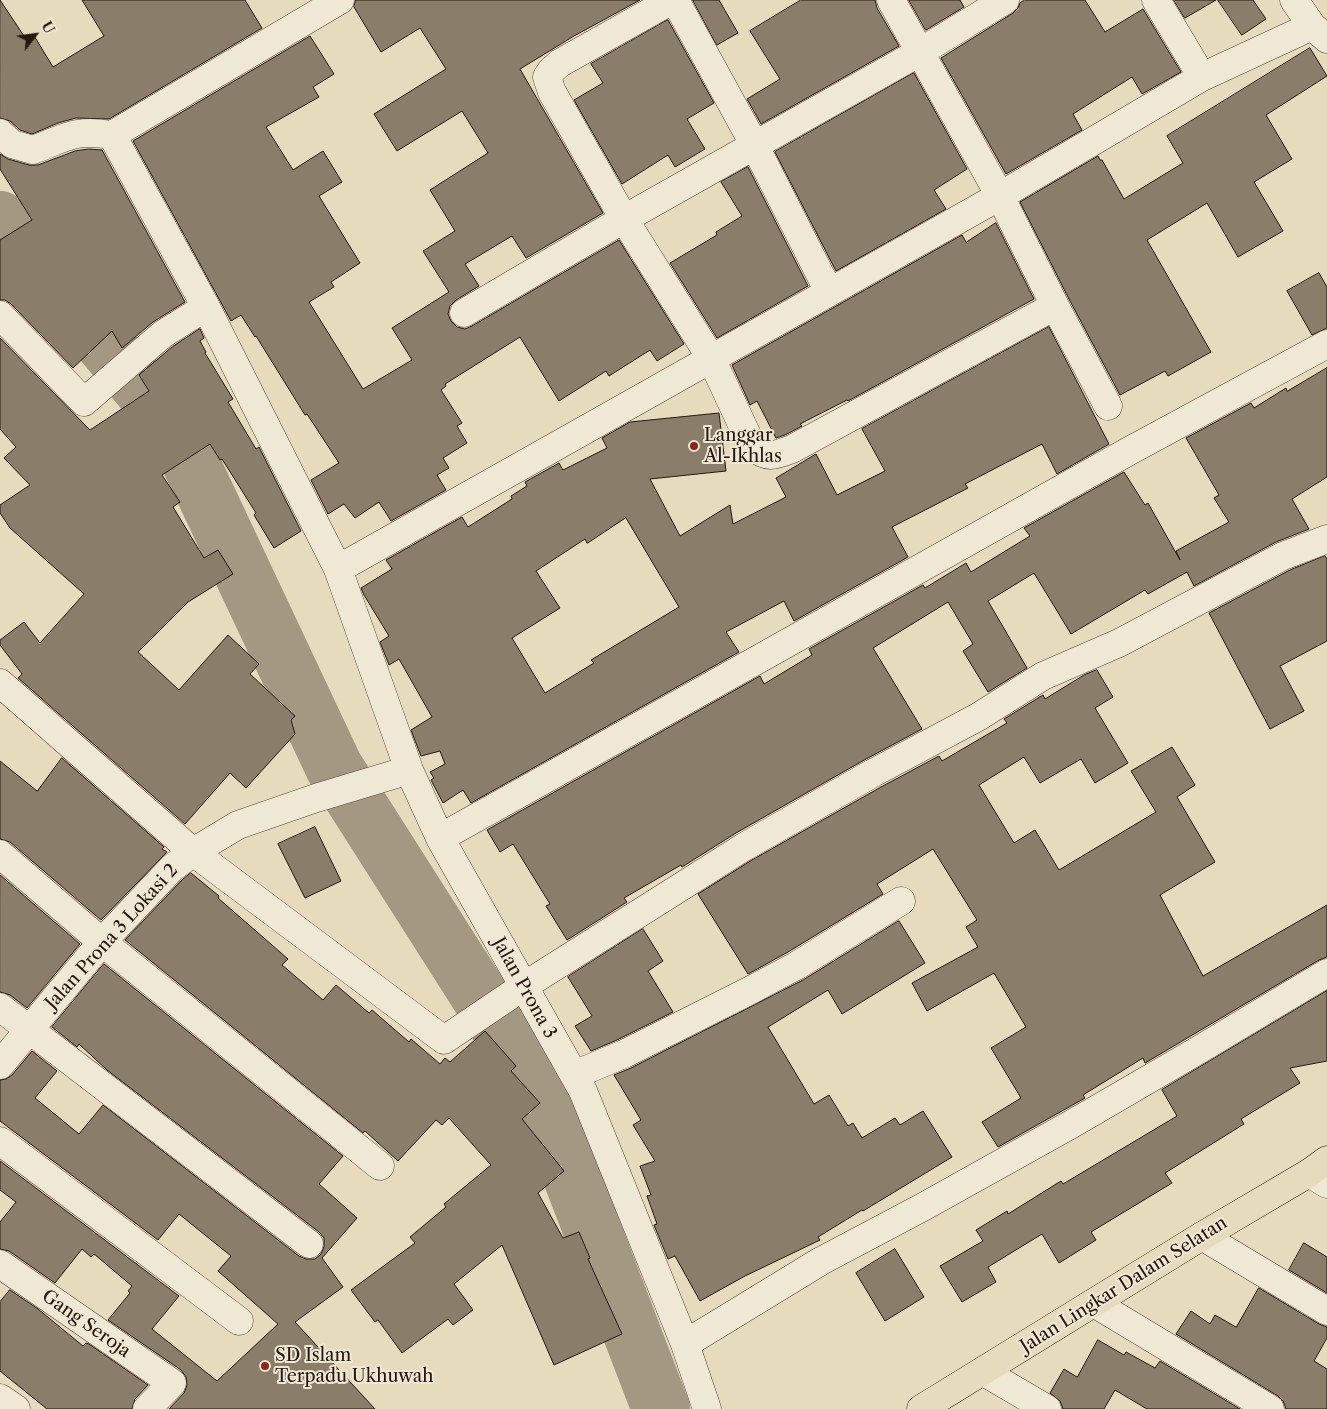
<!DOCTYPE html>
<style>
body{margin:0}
#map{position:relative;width:1327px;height:1409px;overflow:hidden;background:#e7dbbd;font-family:"Libre Caslon Text",serif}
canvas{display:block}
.north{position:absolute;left:10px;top:10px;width:50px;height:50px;-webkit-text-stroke:4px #efe8d4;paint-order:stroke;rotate:60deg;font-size:14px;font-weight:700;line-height:20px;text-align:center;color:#261711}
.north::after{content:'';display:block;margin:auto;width:18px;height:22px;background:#261711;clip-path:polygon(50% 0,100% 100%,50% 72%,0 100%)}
</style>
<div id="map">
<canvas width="1327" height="1409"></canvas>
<div class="north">U</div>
</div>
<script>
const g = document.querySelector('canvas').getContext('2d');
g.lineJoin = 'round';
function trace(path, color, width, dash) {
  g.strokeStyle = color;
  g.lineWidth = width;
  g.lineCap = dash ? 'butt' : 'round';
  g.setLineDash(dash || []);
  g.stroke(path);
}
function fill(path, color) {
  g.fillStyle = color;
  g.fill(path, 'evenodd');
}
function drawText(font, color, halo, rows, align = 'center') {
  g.font = font + ' "Libre Caslon Text",serif';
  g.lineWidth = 4;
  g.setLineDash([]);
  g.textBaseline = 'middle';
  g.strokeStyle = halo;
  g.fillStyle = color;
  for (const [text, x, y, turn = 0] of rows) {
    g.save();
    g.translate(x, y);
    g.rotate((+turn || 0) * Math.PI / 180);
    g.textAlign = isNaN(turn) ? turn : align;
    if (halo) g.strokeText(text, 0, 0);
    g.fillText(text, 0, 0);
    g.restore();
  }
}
trace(new Path2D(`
 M0 220 173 425 334 767 537 1086 661 1409`), '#a59883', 58);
const building = new Path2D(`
 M0 0 26 39 33 34 53 67 104 36 82 0H245L262 28 109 119 76 118 58 123 32 134 20 130 10 121 0 118Z
 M356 0H640L574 36 520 69 603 213 526 258 512 236 465 264 479 286 456 300 450 306 448 314 451 321 457 327 465 329 472 326 619 240 684 344 657 361 650 350 609 376 606 371 559 401 520 337 445 384 446 386 441 390 462 423 457 426 467 443 443 458 449 468 437 475 446 490 391 521 379 502 355 518 344 504 328 514 311 480 339 463 307 414 305 415 256 336 255 337 241 315 231 321 133 141 310 36 334 74 313 87 319 97 266 127 293 170 323 151 342 182 319 196 360 263 331 282 334 287 309 302 363 389 412 360 392 328 449 292 423 251 455 231 430 190 488 153 462 111 397 151 374 114 446 69 420 28 381 52 354 7Z
 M693 0H719L738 33 717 45Z
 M801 0H875L877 8 899 46 761 124 747 99 780 79 750 31Z
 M909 0H960L964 7 926 30Z
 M1025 0H1085L1105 32 1143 9 1181 72 1142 94 1132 77 1073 114 1082 130 1006 174 941 58 1013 13 1018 8 1020 3Z
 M1174 0H1216L1185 18Z
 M1218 0H1253L1266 19 1242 35Z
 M668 20 714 103 687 119 705 149 675 167 668 155 622 184 574 100 603 83 591 64Z
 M1310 48 1327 76 1266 115 1292 159 1254 182 1283 231 1238 257 1207 203 1147 240 1211 352 1168 376 1165 371 1120 395 1069 299 1020 202 1098 156 1100 160H1102L1124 199 1183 163 1167 136Z
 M914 73 967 169 934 190 946 209 836 271 775 152Z
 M89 149 102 150 185 302 153 322 122 348 112 331 73 368 11 304 5 300H0V240L32 220 0 169V154L8 159 29 165H38L75 151Z
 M748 167 808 286 717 338 670 263 717 235 716 232 742 216 721 182Z
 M996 223 1034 299 848 401 847 400 800 424 802 426 785 435 776 438 757 401 750 405 732 365 962 235 966 242Z
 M1319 273 1327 287V328L1312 335 1287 291Z
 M1049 327 1109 444 1057 474 1042 444 965 484 968 488 892 527 908 557 794 621 784 601 726 632 739 652 471 803 463 790 443 803 431 780 434 778 430 772 445 764 440 751 421 756 411 730 432 717 399 659 389 665 380 642 389 636 364 595 361 588 392 569 386 560 462 517 468 527 512 499 511 496 527 486 525 482 559 463 563 470 607 448 602 438 630 422 719 413 726 471 650 479 680 536 730 505 733 524 786 497 776 478 816 454 837 495 885 471 862 429ZM626 518 679 607 591 660 594 663 545 693 512 638 560 608 536 571 585 539 587 543Z
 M200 329 204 338 200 341 206 352 205 353 233 399 228 402 256 449 259 447 301 531 274 548 254 515 256 513 222 459 220 460 210 444 162 475 180 502 173 507 204 558 218 550 233 574 188 602 138 652 179 690 228 635 259 664 250 674 295 716 291 720 295 734 246 788 230 773 185 824 18 678 22 674 0 645V640L24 622 40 643 84 594 10 528 0 513V505L30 485 4 458 16 447 0 429V338L90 430 149 391 139 375 172 347Z
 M1327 368V477L1292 499 1309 529 1276 542 1194 586 1187 572 1148 594 1145 590 1071 634 1034 573 988 601 1027 668 988 692 963 651 973 644 948 602 873 648 922 729 866 759 736 833 682 867 681 865 624 898 627 902 567 940 546 906 550 904 513 844 500 852 487 830 760 676 764 684 812 655 809 649 923 585 925 588 966 563 971 572 1030 536 1024 528 1124 472 1145 505 1148 503 1180 560 1176 551 1229 522 1214 498 1219 495 1186 438 1251 403 1254 408 1286 388 1287 391Z
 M1325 556 1327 559V641L1280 666 1304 711 1270 729 1209 613 1290 570Z
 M1097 670 1113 697 1095 708 1128 763 1095 783 1081 759 1040 783 1024 757 979 785 1014 843 1035 830 1059 870 1156 812 1131 771 1172 747 1195 785 1177 797 1215 862 1160 895 1203 976 1327 905V957L1319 960 1145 1063 1143 1058 1083 1095 1085 1098 998 1147 982 1122 1021 1098 991 1048 1026 1027 994 973 927 1011 912 983 978 947 966 927 977 920 933 849 877 884 883 894 788 952 748 974 698 894 752 860 881 787 939 756 942 761 1007 723 1004 719 1043 695 1045 699 1084 675Z
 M62 758 164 847 162 849 167 852 101 920 10 842 0 839V761L37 791Z
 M315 827 341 881 305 898 278 844Z
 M191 873 219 896 218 898 288 959 282 965 323 1000 336 985 369 1013 372 1010 409 1042 411 1039 440 1064 445 1058 450 1062 485 1031 516 1066 511 1071 540 1103 522 1119 564 1171 538 1193 563 1238 579 1232 590 1258 588 1259 622 1334 554 1365 502 1245 454 1284 473 1310 453 1325 448 1319 402 1353 378 1320 375 1322 351 1290 415 1243 410 1237 446 1207 444 1204 491 1165 449 1118 442 1125 436 1120 398 1161 365 1131 363 1133 125 940 182 880Z
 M0 875 80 944 27 1008 10 995 0 992Z
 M899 921 925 963 842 1014 828 990 768 1027 814 1104 829 1095 848 1126 853 1123 862 1138 895 1118 900 1125 923 1111 952 1157 863 1211 862 1210 818 1237 820 1240 745 1276 700 1301 675 1256 668 1259 654 1225 657 1224 647 1196 651 1195 640 1166 655 1161 633 1125 641 1120 614 1075 631 1068 803 980Z
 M643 929 663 961 648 971 673 1012 617 1040 591 1051 575 1026 592 1016 568 977Z
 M104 964 343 1156 319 1184 357 1218 322 1258 343 1287 295 1322 375 1409H169L184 1393 187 1385 186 1377 181 1370 108 1320 130 1293 128 1291 132 1286 94 1254 91 1257 82 1249 55 1283 9 1251 0 1249V1222L16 1202 0 1190V1161L179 1296 152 1329 217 1381 278 1324 218 1271 231 1256 179 1214 158 1240 0 1121V1080L6 1079 12 1075 32 1051 57 1071 35 1098 79 1134 103 1105 299 1256 306 1259H315L321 1254 324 1247V1238L319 1232 107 1070 79 1044 77 1047 52 1027Z
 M1327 991V1061L1290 1068 1300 1083 1241 1119 1244 1124 1165 1173 1172 1183 1091 1232 1096 1240 1059 1263 1042 1234 988 1267 996 1282 962 1302 940 1266 983 1241 976 1230 1007 1211 1008 1214 1061 1181 1063 1184 1177 1116 1162 1090Z
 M1304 1243 1327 1257V1293L1289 1270Z
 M895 1249 924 1297 885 1321 856 1273Z
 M1259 1288 1319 1324 1327 1327V1338L1314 1361 1327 1369V1409H1286L1283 1401 1278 1396 1176 1334 1191 1311 1210 1324 1215 1315 1236 1327Z
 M10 1290 38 1309 83 1346 86 1343 89 1344 148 1385 135 1399 132 1409H47L0 1371V1302Z
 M1098 1340 1124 1355 1126 1352 1155 1368 1160 1361 1240 1409H1147L1115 1390 1104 1409H1063L1060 1401 1050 1393 1064 1369 1077 1377Z`);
fill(building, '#8a7d6a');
trace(building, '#261711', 1);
const minor = new Path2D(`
 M672 0 560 63 551 71 547 77 552 92 624 219 920 52 1005 0
 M675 0 755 146 829 292
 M891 0 1000 196 1055 306 1108 406
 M1156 0 1202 77
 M1294 0 1312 26 1327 39
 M0 133 12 144 33 150C67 137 74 129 112 135L206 307 338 569 409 770 440 838 583 1091 685 1344 707 1409
 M112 135 340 0
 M464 313 624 219 711 358 752 446C767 459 774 456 792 449L1055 306
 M0 315 84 402 163 334 206 307
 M338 569 1000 196 1202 77 1312 26
 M0 683 193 852 444 1040 524 986 744 847 873 773 978 717 1043 676 1119 643 1283 556 1327 539
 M440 838 1131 450 1327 344
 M0 854 102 942 380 1166
 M0 1007 309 1244
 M0 1065 102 942 172 868 193 852 238 825 316 798 409 770
 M574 1075 624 1054 749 991 796 966 901 901
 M0 1141 239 1321
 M1309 1173 1327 1184
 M1202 1236 1327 1311
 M0 1264 172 1383 147 1409
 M1094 1303 1270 1409
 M685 1344 821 1261 923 1207 1070 1125 1197 1051 1327 973
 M984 1372 1047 1409
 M0 1398 16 1409`);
const major = new Path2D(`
 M921 1409 1202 1236 1309 1173 1327 1160`);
trace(minor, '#56483c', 29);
trace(major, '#261711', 29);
trace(minor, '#efe8d4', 28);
trace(major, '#e7dbbd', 28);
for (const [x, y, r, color] of [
 [694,446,5,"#8f2418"],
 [265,1366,5,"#8f2418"]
]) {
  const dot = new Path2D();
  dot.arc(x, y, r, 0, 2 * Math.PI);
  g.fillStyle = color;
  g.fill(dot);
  trace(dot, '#efe8d4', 2);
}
drawText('18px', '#261711', '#efe8d4', [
 ["Langgar",704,436],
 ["Al-Ikhlas",704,457],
 ["SD Islam",275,1356],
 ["Terpadu Ukhuwah",275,1377]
], 'left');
drawText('18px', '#261711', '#efe8d4', [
 ["Jalan Prona 3 Lokasi 2",112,937,-48],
 ["Jalan Prona 3",524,988,61],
 ["Jalan Lingkar Dalam Selatan",1124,1285,-32],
 ["Gang Seroja",86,1324,35]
]);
</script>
